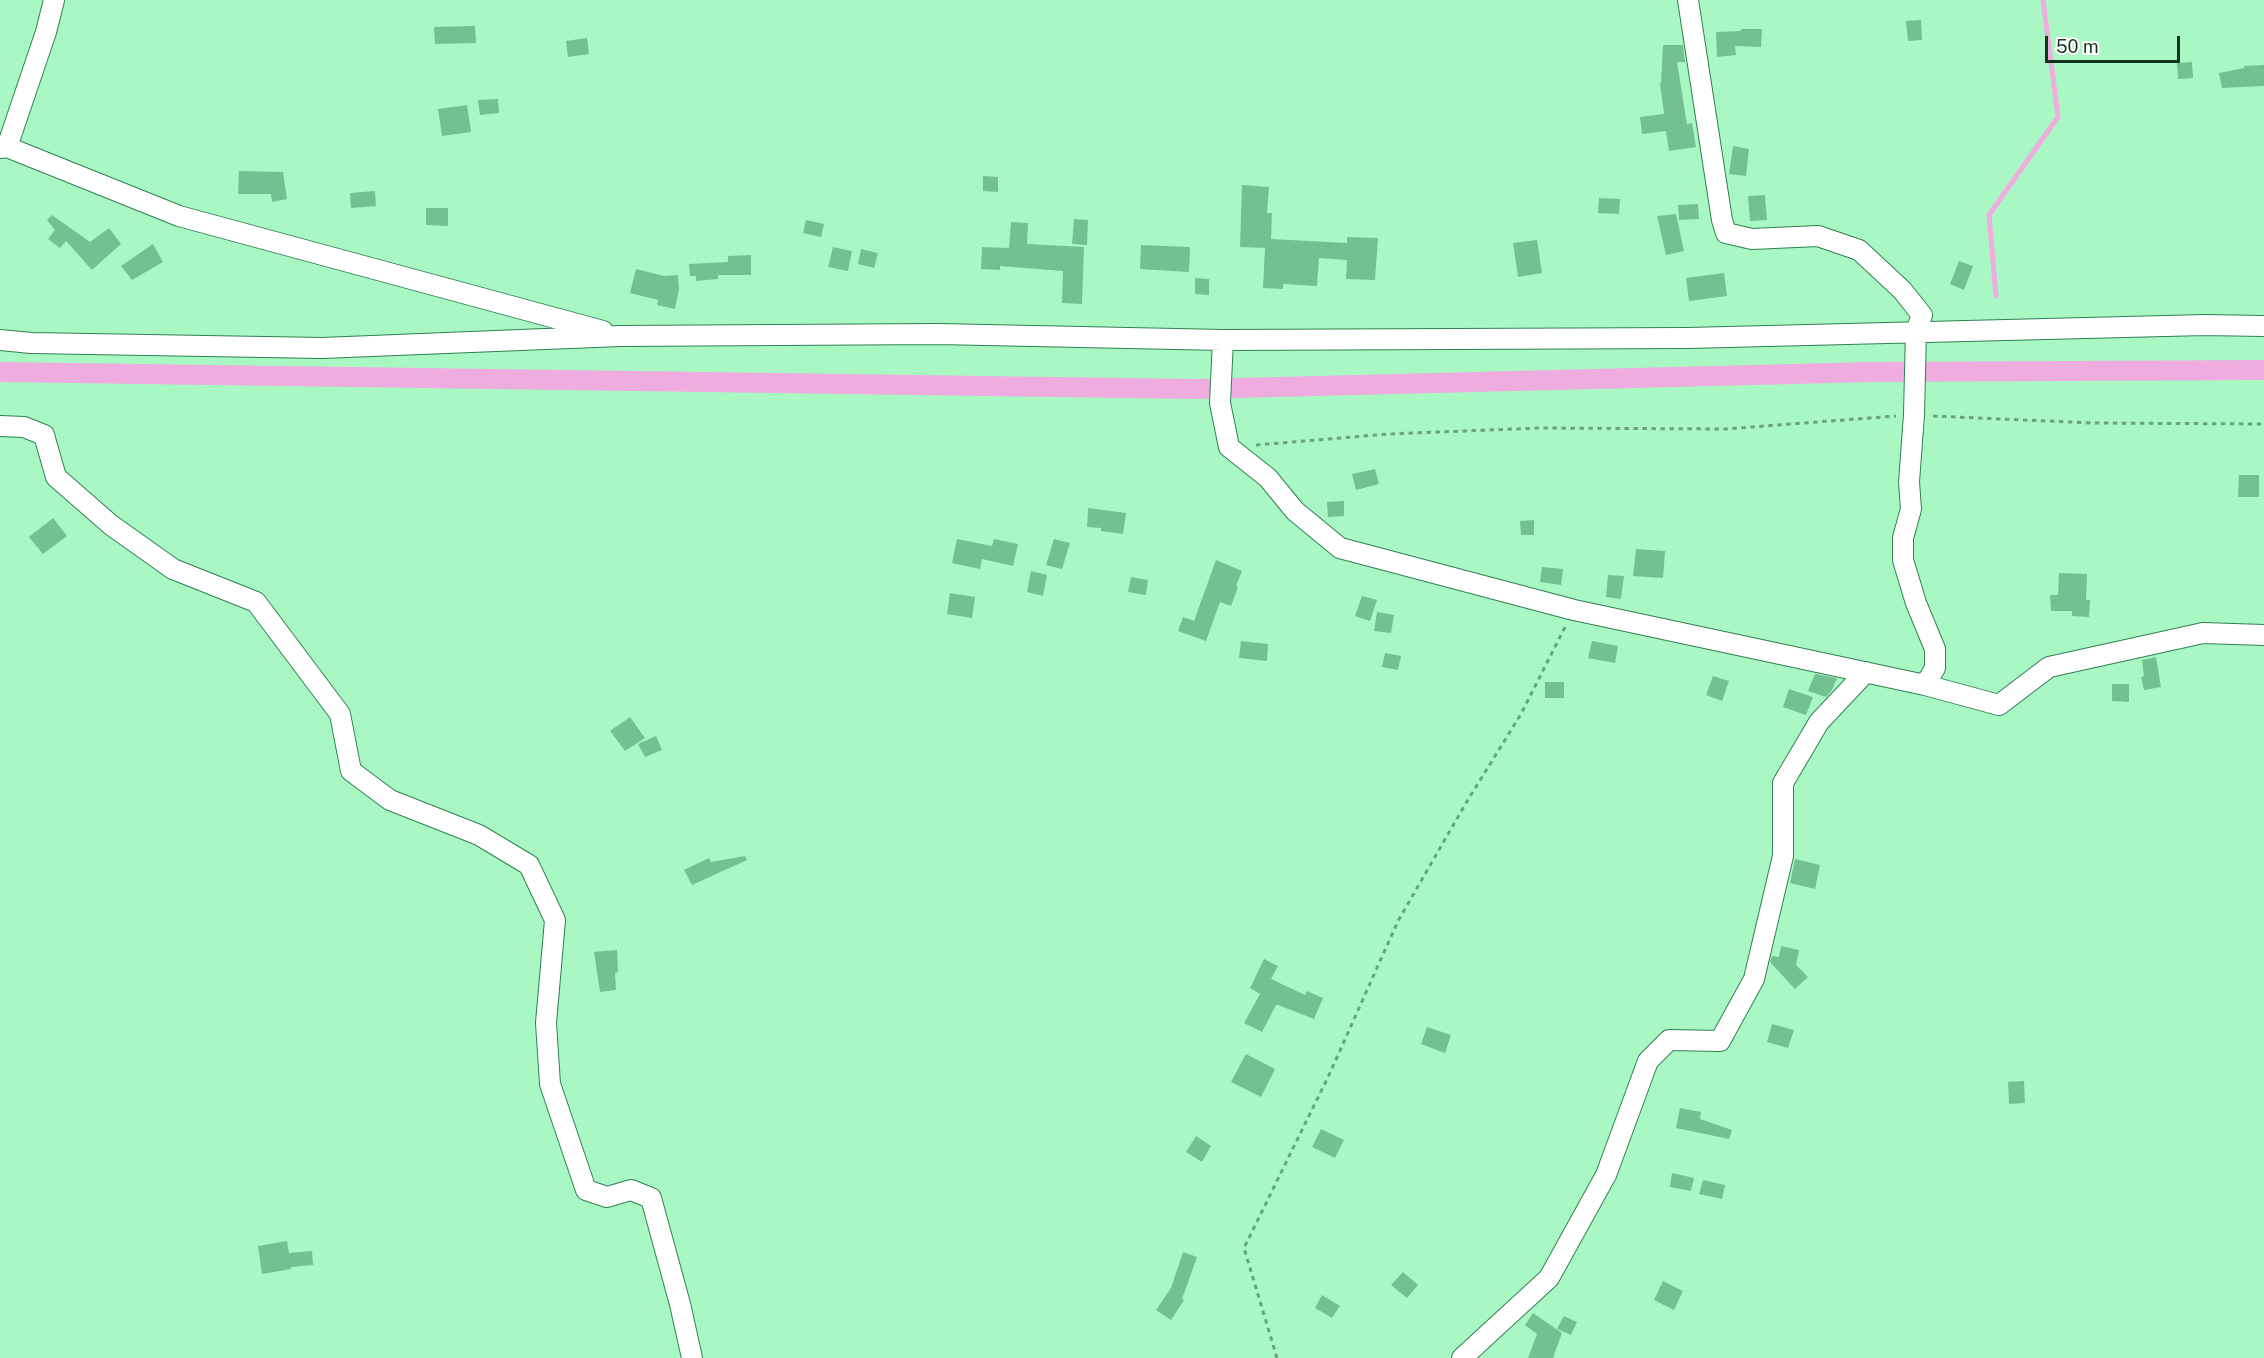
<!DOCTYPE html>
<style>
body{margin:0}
#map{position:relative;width:2264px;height:1358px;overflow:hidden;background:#a9f8c4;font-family:"Public Sans",sans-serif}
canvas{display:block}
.scale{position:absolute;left:2045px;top:36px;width:135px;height:27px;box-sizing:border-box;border:3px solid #123320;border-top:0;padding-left:8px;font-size:18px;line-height:21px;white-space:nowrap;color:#123320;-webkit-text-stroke:4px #fff;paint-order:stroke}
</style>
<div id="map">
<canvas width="2264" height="1358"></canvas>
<div class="scale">50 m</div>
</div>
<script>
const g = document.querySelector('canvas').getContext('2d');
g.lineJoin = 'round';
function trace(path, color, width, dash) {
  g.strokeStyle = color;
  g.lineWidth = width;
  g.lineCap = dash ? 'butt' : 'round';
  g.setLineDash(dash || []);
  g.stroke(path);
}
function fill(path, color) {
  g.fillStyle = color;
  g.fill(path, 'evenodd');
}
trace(new Path2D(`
 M1996 296 1989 215 2058 117 2043 0`), '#eeacdf', 5);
trace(new Path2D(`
 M0 372 1196 389 1872 372 2264 370`), '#eeacdf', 20);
fill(new Path2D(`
 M1921 20 1922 40 1908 41 1906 21Z
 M475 26 476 43 435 44 434 27Z
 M1741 29H1762L1761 47 1735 46 1736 55 1717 57 1716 32 1741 31Z
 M587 38 589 54 568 57 566 41Z
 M1663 45H1683L1685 62H1677L1687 124 1692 123 1696 147 1669 151 1666 131 1642 134 1640 117 1664 114 1660 83H1661Z
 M2192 62 2193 78 2178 79 2177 63Z
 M2264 65V86L2222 88 2219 73 2244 68V66Z
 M498 99 499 113 480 115 478 100Z
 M467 105 471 132 442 136 438 109Z
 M1733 146 1749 149 1746 176 1729 174Z
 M239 171 283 172 287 199 272 202 271 194H238Z
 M983 176 998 177V192L983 191Z
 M1242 185 1269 187 1267 213H1272L1271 239 1347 243V237L1378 238 1375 280 1346 279 1347 260 1319 258 1317 286 1283 284V289L1263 288 1265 248 1240 247Z
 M375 191 376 206 351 208 350 193Z
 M1765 195 1767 220 1750 221 1748 196Z
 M1599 198 1620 199 1619 214 1598 213Z
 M1698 204 1699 219 1679 220 1678 205Z
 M426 208H448V226L426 225Z
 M1676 214 1684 251 1666 255 1657 216Z
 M52 215 90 242 109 228 121 244 92 270 66 241 60 248 48 239 55 230 47 220Z
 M1074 219 1088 220 1087 245 1072 244Z
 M806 220 824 224 821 237 803 233Z
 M1011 222 1028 223 1027 244 1084 247 1082 304 1062 303 1063 271 1000 266V270L981 269 982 247 1009 248Z
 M1537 240 1542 273 1518 277 1513 243Z
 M153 244 163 262 132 280 121 266Z
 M1141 245 1190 247 1189 272 1140 269Z
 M833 247 852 251 848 271 828 267Z
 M861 249 878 253 874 268 858 264Z
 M751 255V275H718V279L696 281V276H690L689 264 728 262V256Z
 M1959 261 1973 266 1964 290 1950 284Z
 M636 269 664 276 678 275 679 289 675 309 657 305 658 300 630 293Z
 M1724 273 1727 296 1689 301 1686 278Z
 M1195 278 1209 279V295L1195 294Z
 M1375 469 1379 484 1356 490 1352 474Z
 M2239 475H2259V497H2238Z
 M1344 501V516L1328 517 1327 502Z
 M1088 508 1126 513 1123 534 1101 531V528L1087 527Z
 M53 518 67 536 43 554 29 537Z
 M1534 520V535H1521L1520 521Z
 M957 539 992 546 994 539 1018 544 1013 566 982 559 980 569 952 563Z
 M1054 539 1070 543 1062 569 1046 565Z
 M1636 549 1665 551 1663 578 1633 576Z
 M1216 560 1242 571 1236 586 1238 587 1231 606 1220 602 1206 641 1178 631 1183 617 1194 621Z
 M1542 567 1563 569 1561 585 1540 582Z
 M1031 571 1047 575 1043 596 1027 592Z
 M2059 573 2087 574 2086 600H2090L2089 617 2072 616V611H2051L2050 595H2058Z
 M1608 575 1624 576 1621 599 1606 597Z
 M1131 577 1148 580 1146 595 1128 592Z
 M950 593 975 597 972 618 947 614Z
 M1362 596 1377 600 1370 621 1355 616Z
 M1377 612 1394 615 1391 633 1374 631Z
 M1241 641 1268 644 1267 661 1239 658Z
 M1592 641 1618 646 1615 663 1588 658Z
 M1385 653 1401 656 1398 670 1382 667Z
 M2156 657 2161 687 2144 690 2141 677 2144 676 2142 660Z
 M1815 674 1837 678 1832 690 1826 697 1808 691Z
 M1713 676 1729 681 1722 701 1706 695Z
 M1545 682H1564V698H1545Z
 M2112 684H2129V702L2112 701Z
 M1789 689 1813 697 1806 715 1783 707Z
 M630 717 645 738 625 751 610 731Z
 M656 736 662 750 645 757 638 744Z
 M745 856 747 860 692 885 684 870 709 858 711 862Z
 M1795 859 1820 865 1815 889 1790 883Z
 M1781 946 1799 950 1796 965 1808 977 1795 989 1770 962 1772 956 1779 957Z
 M617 950 618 972 615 973 616 990 600 992 594 952Z
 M1264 959 1278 966 1271 979 1305 995 1307 991 1323 998 1314 1019 1278 1005H1276L1262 1032 1244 1023 1260 994 1250 988Z
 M1772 1024 1794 1030 1788 1048 1767 1042Z
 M1427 1027 1451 1035 1445 1053 1421 1044Z
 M1246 1054 1275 1069 1261 1097 1231 1082Z
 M2024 1081 2025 1103 2009 1104 2008 1082Z
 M1680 1108 1701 1112 1700 1119 1732 1130 1729 1139 1676 1128Z
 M1321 1129 1344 1140 1335 1158 1312 1147Z
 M1196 1136 1211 1146 1202 1162 1186 1152Z
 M1672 1173 1694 1178 1691 1191 1670 1187Z
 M1703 1180 1725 1185 1722 1199 1699 1194Z
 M287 1241 289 1253 312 1251 313 1265 291 1267V1269L262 1274 258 1246Z
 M1183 1252 1197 1257 1182 1299 1184 1300 1171 1320 1156 1310 1171 1288Z
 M1403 1272 1418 1285 1407 1298 1391 1285Z
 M1663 1281 1683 1291 1674 1310 1654 1300Z
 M1322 1295 1340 1306 1332 1318 1315 1308Z
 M1533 1313 1562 1333 1553 1358H1528L1537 1334 1525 1325Z
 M1564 1316 1577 1322 1571 1335 1557 1329Z`), '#73c190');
const minor = new Path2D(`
 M1688 0 1722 220 1726 233 1752 239 1818 236 1859 250 1902 290 1922 315 1916 331 1914 415 1909 482 1911 509 1903 538V560L1916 603 1935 649V668L1925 685
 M7 147 179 216 603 331
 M0 148 7 147 46 32 54 0
 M0 340 31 343 322 348 620 336 938 334 1223 340 1688 338 2205 325 2264 326
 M1223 340 1220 403 1229 447 1268 478 1295 511 1340 548 1574 610 1925 685 1999 705 2049 667 2203 633 2264 635
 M0 426 24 427 44 435 56 477 111 525 173 569 256 602 340 714 351 771 390 800 479 835 529 865 555 920 546 1023 550 1084 586 1190 607 1197 631 1190 651 1198 680 1304 692 1358
 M1462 1358 1549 1278 1606 1175 1648 1061 1669 1040 1720 1041 1754 979 1783 856V783L1819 722 1866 672`);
trace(minor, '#308052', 22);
trace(new Path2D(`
 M1933 416 2093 423 2264 424
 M1256 445 1388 434 1540 428 1725 429 1896 416
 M1277 1358 1244 1248 1329 1075 1398 921 1466 803 1521 714 1566 625`), '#68a37d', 3, [4.5, 4.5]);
trace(minor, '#fff', 20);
</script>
